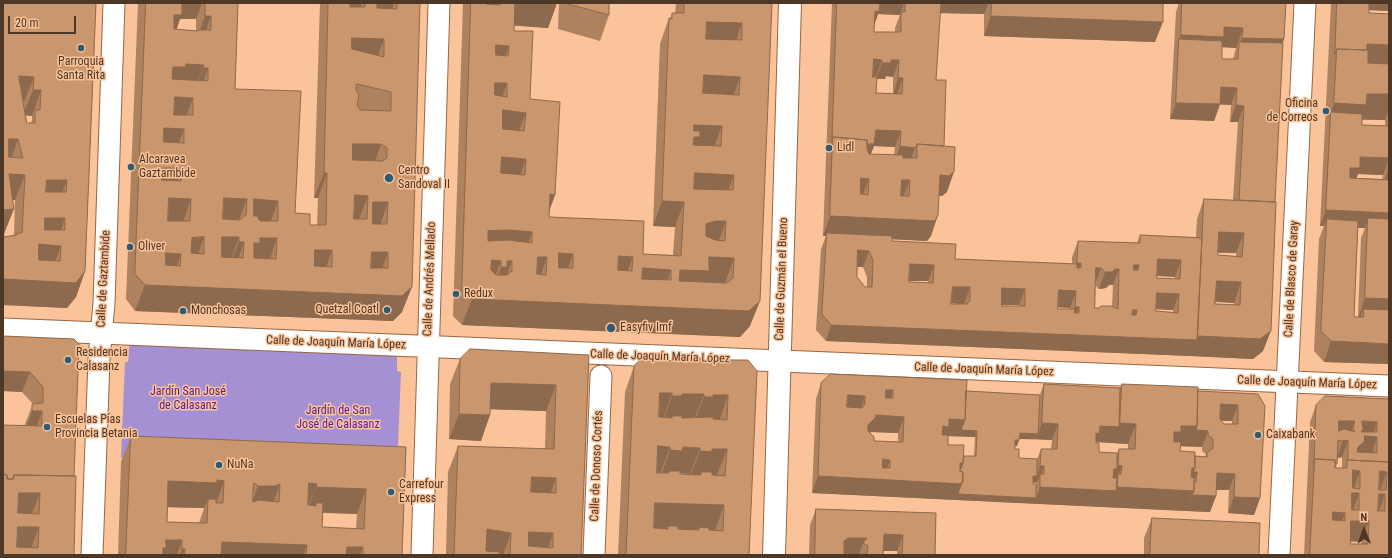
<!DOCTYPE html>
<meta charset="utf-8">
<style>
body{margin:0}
#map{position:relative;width:1392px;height:558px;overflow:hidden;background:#fac39a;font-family:"Roboto Condensed",sans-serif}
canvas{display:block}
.frame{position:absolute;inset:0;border:4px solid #4d3726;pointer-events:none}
.north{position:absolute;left:1344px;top:510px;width:40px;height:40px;-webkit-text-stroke:3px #fac39a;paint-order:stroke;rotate:359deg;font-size:11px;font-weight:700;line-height:16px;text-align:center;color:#4d3726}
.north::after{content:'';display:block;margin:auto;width:14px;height:18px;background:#4d3726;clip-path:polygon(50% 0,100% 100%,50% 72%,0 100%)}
.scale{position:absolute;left:8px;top:16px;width:68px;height:18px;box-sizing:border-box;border:2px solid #4d3726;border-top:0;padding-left:5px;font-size:12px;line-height:14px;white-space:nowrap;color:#4d3726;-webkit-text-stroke:3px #fac39a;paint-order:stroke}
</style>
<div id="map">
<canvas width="1392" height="558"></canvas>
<div class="frame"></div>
<div class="north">N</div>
<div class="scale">20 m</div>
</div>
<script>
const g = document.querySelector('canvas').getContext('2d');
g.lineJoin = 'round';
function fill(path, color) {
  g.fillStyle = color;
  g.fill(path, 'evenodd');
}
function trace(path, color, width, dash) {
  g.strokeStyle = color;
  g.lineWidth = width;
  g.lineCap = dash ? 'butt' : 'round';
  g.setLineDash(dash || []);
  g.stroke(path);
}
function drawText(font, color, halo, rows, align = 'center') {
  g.font = font + ' "Roboto Condensed",sans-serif';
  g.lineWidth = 3;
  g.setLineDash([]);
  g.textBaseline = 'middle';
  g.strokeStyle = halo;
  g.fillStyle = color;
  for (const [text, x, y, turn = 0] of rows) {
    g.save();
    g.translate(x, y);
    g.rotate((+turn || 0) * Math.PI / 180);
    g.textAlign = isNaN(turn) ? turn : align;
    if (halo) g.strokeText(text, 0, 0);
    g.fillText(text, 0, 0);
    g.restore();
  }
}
fill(new Path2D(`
 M130 335 397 346V371L401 372 397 469 121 458 125 362H128Z`), '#a590d3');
const street = new Path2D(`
 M3 329 1389 386
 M92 555 99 359 104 303 114 3
 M422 555 439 3
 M594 555 601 376
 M1279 555 1305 3`);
const secondary = new Path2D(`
 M774 555 790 3`);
trace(street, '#976640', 23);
trace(secondary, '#976640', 24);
trace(street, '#fff', 21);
trace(secondary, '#fff', 22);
fill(new Path2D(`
 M3 3H96L85 271 76 297 67 308 3 305ZM26 115 32 116V120L31 123H27ZM12 200H15L14 235 4 237V234Z
 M138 3H238L235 89 295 213 310 225H317L318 198H314L320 3H420L402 312 393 321 135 311 126 299ZM180 19H196V31L177 29Z
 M463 3H557L548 28 514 25V31L530 99 555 195 549 210V217L643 254 673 255 675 227 653 226 660 44 669 18 670 19 672 13H675L676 3H772L750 326 740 337 462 325 453 316Z
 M559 3H609V15L600 41 558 29Z
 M832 3H1163L1155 42 984 36V14L940 13 936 80 944 146 947 192 942 196H939L931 236 927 241 892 239V241L955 259 1072 264V257L1078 241 1137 243 1140 235 1196 237 1197 219 1204 199 1233 200 1238 122H1230L1231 105 1220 104 1214 121 1170 119 1176 12 1179 3H1286L1283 43 1263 351 1253 359 1191 356 826 341 816 330 821 249 826 236H823ZM878 14 900 15 895 28V32H874V26ZM1222 47 1236 48 1233 59H1222ZM886 76 893 77V94L876 93 877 79H885ZM874 146 895 147 894 155 871 154ZM1218 253H1236V256L1218 255ZM857 267H863L867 277V287H865L857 277ZM1157 276 1175 277V279L1157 278ZM909 281H928V283L909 282ZM1095 285 1099 289 1106 288 1109 285H1113L1112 306 1095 308ZM1216 302 1234 303 1233 305 1215 304ZM951 303 964 304H951ZM1002 305H1019V306H1002ZM1058 307 1070 308V309H1058ZM1156 309 1173 310V312L1156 311Z
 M1331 3H1389V11L1369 10V13L1389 14V364L1324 362 1314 351 1319 239 1324 226H1320ZM1362 120H1385V126L1362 125ZM1358 174 1383 175 1382 179 1356 178ZM1358 228H1365L1361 238 1358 317H1354Z
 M3 336 74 339V555H3V425L25 426V424L33 404 22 392 3 391Z
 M589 355 581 555H446L448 472 458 446 545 449 546 411 490 409 481 441 449 439 450 384 460 359Z
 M684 358 704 362 726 363 727 360 749 555H618L625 392 634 366 659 360 683 361ZM680 473 690 474H680Z
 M821 383 1040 395 1044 384 1120 388 1122 384 1198 391 1258 394 1260 498 1254 515 1228 513 1229 490H1216V496L1210 512 812 493 816 399ZM1221 421H1232V424H1224ZM871 432 898 433V442L874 441 870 433ZM948 436 975 437 974 456H964L948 445ZM1019 439 1052 440 1051 449H1041L1037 459 1019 458 1015 449V446H1017ZM1096 442 1128 444V449H1119L1117 453 1099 452ZM1180 446 1202 447V451L1206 454 1205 457 1195 456 1180 451ZM1033 482 1037 483 1036 484H1033Z
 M1389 399V555H1304L1310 422 1316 405ZM1342 457V468H1336L1338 458ZM1351 541 1361 542V544H1351Z
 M131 436 406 447 402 555H118L121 462ZM168 507 204 508 199 523 167 522ZM323 513 357 514 356 529 322 527Z
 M816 509 936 513 935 555H897V551H883V555H859L844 554V555H809L810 525Z
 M1152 518 1259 555H1144V538Z`), '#ae815f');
fill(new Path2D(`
 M179 3H202L196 19H180L172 40 174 15Z
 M347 3H362L355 21Z
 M374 3H394L388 21H368Z
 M484 3H498L491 23Z
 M513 3H557L548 28 506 25Z
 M878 3H904L900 15 878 14 873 28H869Z
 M939 3H989L984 14 935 13Z
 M1365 3H1389V11L1366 10Z
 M205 16H211L202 42 196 41Z
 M991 16 1163 22 1155 42 984 36Z
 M707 22 742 23 733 49 698 47Z
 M1224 27 1243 28 1236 48 1220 47 1179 39 1181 35Z
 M352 38 384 39 375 64 343 63Z
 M1242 38 1284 39 1277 59 1239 47Z
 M1367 44 1389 45V63L1388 65 1363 64Z
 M496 45 509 46 499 71 487 70Z
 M874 59 882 60 876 76H868Z
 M891 60H899L893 77 886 76 885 79H876L882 63Z
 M186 64 204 65 194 90 164 92 173 67Z
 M203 68H208L199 94 194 93Z
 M75 75H83L73 101Z
 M704 75 740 77 731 103 695 101Z
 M19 76 34 77 24 102H10Z
 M898 78H903L897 94 893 95Z
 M495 83H507L498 109 486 108Z
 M1221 87 1237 88 1231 105 1215 104Z
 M33 90H41L32 116 23 115Z
 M1367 94H1389V110L1385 120 1360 119 1331 112 1334 103Z
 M175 97 193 98 184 123 165 122Z
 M1176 103 1220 104 1214 121 1170 119Z
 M1236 105 1244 106 1238 122H1230Z
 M503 110 526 113 516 138 494 136Z
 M694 125 722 126 712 152 690 163Z
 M164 128 184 129 174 155 155 154Z
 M876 130 901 131 895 147 874 146 868 161 833 158Z
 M9 139H18L9 165Z
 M353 144H381L372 170 344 169Z
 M900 146 915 148 909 164 894 163Z
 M502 157 526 159 517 185 493 182Z
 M1360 157 1389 158 1383 175 1358 174 1354 185 1344 184 1350 168Z
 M163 168H182L173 194 153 193Z
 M1388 171H1389V187H1382Z
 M954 172 947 192 942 196 932 195 940 175Z
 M324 173H327L318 198H314Z
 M695 173 734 175 724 201 686 199Z
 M9 174 25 175 15 200H3Z
 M861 178 869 179 861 199H854Z
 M47 180H67L57 206 37 205Z
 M902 180H910L902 200H894Z
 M550 194 555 195 546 220Z
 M355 195 368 196 358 221H345Z
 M169 198 191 199 182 225 160 223Z
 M224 198 247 199 237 225 214 224Z
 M254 199 278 201 269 226 245 225Z
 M662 201 684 202 675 227 653 226Z
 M373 202H388L379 228 364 227Z
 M14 209 4 234 3 235V210Z
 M1326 210 1389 213V229L1368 218 1365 228 1326 226 1327 219 1324 226H1320Z
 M938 215 931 236 927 241 827 236V233L826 236H823L830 216Z
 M45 218H65L56 244 36 243Z
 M716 221H726L717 246H706V224Z
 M510 230 532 232 523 257H479L488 231Z
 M1219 232 1244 233 1236 253 1212 252Z
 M204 237 195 263H183L192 238Z
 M222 237H239L230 263 213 262Z
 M260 238H277L268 264 250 268 254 243Z
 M239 242H244L235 268 229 267Z
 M39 244 61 246 51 272 30 270Z
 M315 250H332L323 276 306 275Z
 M858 250 869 251 863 267H852Z
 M372 252H388L379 278H362Z
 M166 253 181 254 172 279H157Z
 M559 253 573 254 564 279H550Z
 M619 256 633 257 623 282H610Z
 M538 257H547L538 283H528Z
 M709 257 734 258 725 283 670 295 680 270Z
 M1158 259 1181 260 1175 277 1152 275Z
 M492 260 501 261 492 286H483Z
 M507 261H512L503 286 492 292 501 267Z
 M1077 263H1081L1075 279H1071Z
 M910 264 934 265 928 281H904Z
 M1134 265H1139L1133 282Z
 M643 268 671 270 662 295 633 293Z
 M1096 268H1101L1095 284Z
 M1115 269H1119L1113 285H1109L1106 288 1099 289 1105 272Z
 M85 271 76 297 67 308 3 305V279Z
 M1217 281 1241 282 1234 303 1209 301Z
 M145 285 412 287 402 312 393 321 135 311Z
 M953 287H970L964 304 947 303Z
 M1002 288 1025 289 1019 305H996Z
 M1059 290 1076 291 1070 308 1053 307Z
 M1157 293 1179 294 1173 310 1151 309Z
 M1365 298 1389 299V320L1364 317 1363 309 1360 319H1358Z
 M472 299 760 301 750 326 740 337 462 325Z
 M1075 307H1079L1073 324H1069Z
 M1133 310H1137L1131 326Z
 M831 325 1197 340 1198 336 1271 331 1263 351 1253 359 1191 356 826 341Z
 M1331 341 1389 344V364L1324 362Z
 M3 371 30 372 22 392 3 391Z
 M491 383 556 385 546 411 482 409Z
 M886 390H893L888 406H880Z
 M660 393H672L663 419 650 418Z
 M682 394H704L694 420 672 418V416L669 422H663L672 396Z
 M713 395H728L719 421 694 423 704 397Z
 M848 395 865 396 860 412 842 411Z
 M1221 404 1238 405 1232 421 1215 420Z
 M32 411H42L35 432 25 431Z
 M459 414 490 415 481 441 449 439Z
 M876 415 904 417 898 433 871 432 869 435 862 441 868 425Z
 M949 419 965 420 977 431 975 437 946 436 937 442 943 426Z
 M1339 421H1355L1349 437H1333Z
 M1362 421 1377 422 1372 437H1377L1372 453 1352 463 1358 447 1360 438Z
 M1042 423 1058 424 1052 440 1036 439Z
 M1120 423 1136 424 1128 444 1096 442 1094 450 1096 433 1100 426 1119 427Z
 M1181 426H1197L1208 431 1202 447 1176 446 1167 452 1174 432Z
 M1020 433 1038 434 1036 439H1018Z
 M1015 440H1019L1017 446H1013Z
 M1348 440 1342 457 1337 458 1343 441Z
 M658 446 670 447 661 472H649Z
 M683 447 700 448 690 474 674 473H669V471L667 476H661L670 450Z
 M712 449H727L717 475 704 474 701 472 700 477H690L700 451Z
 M883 459 890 460 884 476H877Z
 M960 463H963L960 473 954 479Z
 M1118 465 1122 466 1114 486 1108 485 1114 469H1117Z
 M1040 466H1044L1040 478V474L1037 483 1031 482 1033 476H1037Z
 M1192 468H1195L1197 472 1191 488Z
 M1347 468 1387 472 1379 492 1360 471 1353 491Z
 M1217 473 1235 474 1229 490H1211Z
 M818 476 962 484 956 500 812 493Z
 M532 477 556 478 547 503H522Z
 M14 480 40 493 30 518H10Z
 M217 480 224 481 215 506 208 499 204 508 159 507 168 481Z
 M309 483 317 484 307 509Z
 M280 484 271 509 249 511 258 486Z
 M316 487 366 489 357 514 313 512 316 506V503L313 512H307Z
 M1040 487 1116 491 1117 487 1194 491 1186 511 956 500 958 494 1036 498Z
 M1352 493H1359L1352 513Z
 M1379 494H1385L1378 514Z
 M1192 495 1216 496 1210 512 1186 511Z
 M1234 497 1260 498 1254 515 1228 513Z
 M655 503 724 505 715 531 699 530V527L698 530 668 529V526L667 529 646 528Z
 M1333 512 1345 513 1338 533H1326Z
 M1351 521H1369L1361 542 1344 541Z
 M18 527H39L29 553 8 552Z
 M487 529 511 533 503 555H480Z
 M529 532 553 533 546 555H521Z
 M884 534 903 535 897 551H878Z
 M848 538H867L863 543 859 555 842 554 844 541Z
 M166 540H182L177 555H160Z
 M222 542 307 545 303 555H217Z
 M347 547H363L360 555H344Z
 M182 549H185L183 555H180Z`), '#8d694d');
const building = new Path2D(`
 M3 3H96L85 271 76 283 3 279V230L4 237 17 235V233H22L25 175 9 174 14 209 3 210ZM75 75H83V78H75ZM19 76 34 77 33 90H41L40 110H35V123H27ZM9 139H18L23 158 9 157ZM47 180H67L66 192H46ZM45 218H65V230H45ZM39 244 61 246 60 261 39 260Z
 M146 3H182V15H174V29L198 31 199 30H211V16H205V3H238L235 89 301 91 295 213 310 214V225H326L327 173H324L328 3H350V7H365V3H377V8L397 9V3H420L412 287 402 296 145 285 135 274ZM352 38 384 39V57L352 49ZM186 64 204 65 203 68H208V81L172 79 173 67H186ZM357 84 391 92V111L360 110 357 105 359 95 356 90ZM175 97 193 98V115H174ZM164 128 184 129V143L164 142ZM353 144H381L387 148V158L382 161 353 160ZM163 168H182L181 181 162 180ZM355 195 368 196 367 219H354ZM169 198 191 199 190 221H168ZM224 198 247 199 246 216H243L240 220 223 219ZM254 199 278 201V221H260L257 216H254ZM373 202H388L387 224H373ZM204 237V254L191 253 192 238ZM222 237H239V242H244L243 258 222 257ZM260 238H277L276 259 254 258V243H260ZM315 250H332V267L315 266ZM372 252H388V268H371ZM166 253 181 254 180 266 166 265Z
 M471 3H486V4L500 5V3H515L514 31H533L530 99 560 102 555 195 550 194 549 217 644 221 643 254 681 256 684 202 662 201 669 18 672 19V13H684V3H772L760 301 749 311 472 299 462 290ZM707 22 742 23V40L706 39ZM496 45 509 46 508 56 496 55ZM704 75 740 77 739 95 703 93ZM495 83H507V97L495 95ZM503 110 526 113 524 131 503 129ZM694 125 722 126 721 146 693 145 694 137H700V131H694ZM502 157 526 159 525 175 501 173ZM695 173 734 175 733 190 694 189ZM716 221H726L725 241 715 240 706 236V224ZM510 230 532 232V243L509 240 488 241V231ZM559 253 573 254V268H559ZM619 256 633 257 632 271 618 270ZM538 257H547L546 275 537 274ZM709 257 734 258 733 278 727 283 679 281 680 270 709 271ZM492 260 501 261V267H507V261H512V271L507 275H496L491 270ZM643 268 671 270V280L642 279Z
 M568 3H609V15L568 4Z
 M837 3H880L879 12 875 11 874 32H901V12H905V3H941L936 80H946L944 146 917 144 915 148 900 146 901 131 876 130 874 144H867V140L833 137 832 141ZM874 59 882 60V63H891V60H899L898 78H903L902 94 876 93 877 77H873Z
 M992 3H1163V22L991 16Z
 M1182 3H1286L1284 39 1242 38 1243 28 1224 27V37L1181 35Z
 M1337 3H1369V13L1389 14V45L1367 44V50L1337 49 1335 54Z
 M1179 39 1222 41V59H1238L1239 42 1283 43 1275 202 1239 200 1244 106 1236 105 1237 88 1221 87 1220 104 1176 103Z
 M1337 49 1368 50V63L1389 64V94H1367L1366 105 1334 103Z
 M1331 112 1362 114V125L1389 126V171H1388L1389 158 1360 157V168H1350V178L1389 180V213L1326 210Z
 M833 137 867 140V149L869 154 903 155V158H917V144L955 147 954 172 949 176 940 175 938 215 935 221 830 216ZM861 178 869 179 868 195 861 194ZM902 180H910L909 196H901Z
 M1204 199 1276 202 1271 331 1260 339 1198 336ZM1219 232 1244 233 1242 257 1218 255ZM1217 281 1241 282 1240 305 1215 304Z
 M1368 218 1389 219V299L1365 298Z
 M1327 219 1358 221 1354 317H1364L1363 309 1389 310V344L1331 341 1321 331Z
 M827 233 892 236V241L956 244 955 259 1077 264V268H1081V263H1077L1078 241 1140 243V235L1202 238 1197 340 831 325 822 314ZM858 250 869 251 873 260 872 287H865L857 277ZM1158 259 1181 260 1180 279 1157 278ZM910 264 934 265 933 283 909 282ZM1134 265H1139L1138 270H1134ZM1096 268H1101L1105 272H1112L1115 269H1119L1118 309 1111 306H1101L1099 308H1095ZM953 287H970V301L967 304H951ZM1002 288 1025 289V306H1002ZM1059 290 1076 291 1075 307H1079V313H1074L1075 309H1058ZM1157 293 1179 294 1178 313 1156 311ZM1133 310H1137L1136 315H1132Z
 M3 336 74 339 79 344 74 476 14 475 13 479H7V475L3 474V425L42 426V411H32V404L43 403V387L30 372 3 371Z
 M470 349 589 355 581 555H510L511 533 487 529 486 551 500 552 499 555H454L458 446 554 449 556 385 491 383 490 415 459 414 460 359ZM532 477 556 478V493L531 492ZM529 532 553 533V548L529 546Z
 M645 356 659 357V360L684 361V358H704V362L727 363V360H748L757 371 749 555H626L634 366ZM660 393H672V396H682V394H704V397H713V395H728L727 420 713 419V417L682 418V416H672V418L659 417ZM658 446 670 447V450L682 451 683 447 700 448V451L712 452V449H727L725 476 712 475V472H701V475L680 474V471H669V473H657ZM655 503 724 505 723 531 709 530V528L699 527V530L678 529V526H668V529L654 528Z
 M831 374 967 380 965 420 949 419V427L943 426 942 435H948V445H964L963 463H960V471L963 472 962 484 818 476 821 383ZM886 390H893V398H886ZM848 395 865 396V404L862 408 847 407ZM876 415 904 417 903 442 874 441V437L868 431V425L875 418ZM883 459 890 460V468H883Z
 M1044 384 1120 388 1119 427 1100 426 1099 434 1096 433V443H1099V452L1117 453V469H1114L1113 478H1117L1116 491 1040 487V474H1044V466H1040L1041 449H1057L1058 424 1042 423Z
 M1122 384 1198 387 1197 426H1181V432H1174V442H1181L1180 451 1195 452V468H1192L1191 477 1194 478V491L1117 487 1118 474H1121L1122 466 1118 465 1119 449H1135L1136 424 1120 423Z
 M966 391 1040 395 1038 434 1020 433 1019 440H1015V449H1019V458L1037 459V476H1033V484H1036V498L958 494 962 482H963V472L960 471 963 463 964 456H976L977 431 961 430 965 420Z
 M1198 391 1258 394 1265 406 1260 498 1234 497 1235 474 1217 473 1216 496 1192 495 1194 491V482H1196L1197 472H1193L1195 468V456L1207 457V453L1213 448V439L1208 435V431L1196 430 1197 426ZM1221 404 1238 405V424H1224L1220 419Z
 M1325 396 1389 399V462L1348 460V440L1343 441 1338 440 1337 464 1335 463V460L1315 459 1314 463 1316 405ZM1339 421H1355L1353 428 1355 432 1344 429 1339 431ZM1362 421 1377 422V432H1361L1363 429ZM1365 436 1377 437V453L1357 452 1358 447 1364 442Z
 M131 436 406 447 402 555H363V547H347L346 555H306L307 545 222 542 221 555H126ZM217 480 224 481 223 503H216V499H208L207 523 167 522 168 481 217 483ZM254 483 258 486H275L280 484 279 502 258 500 253 502ZM309 483 317 484 316 487 366 489 364 529 322 527 323 503H316V506L308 505ZM166 540H182V549H185V555L163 554V548H166Z
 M1315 459 1335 460V468H1347V460L1389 462V555H1310ZM1353 470 1360 471V489L1353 488ZM1380 471 1387 472 1386 490H1379ZM1352 493H1359V510H1352ZM1379 494H1385V511H1378ZM1333 512 1345 513V521L1333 520ZM1351 521H1369L1368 544H1351Z
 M3 474 7 475V479H14V475L76 476 74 555H3ZM19 493H40L39 514 18 513ZM18 527H39L38 548 17 547Z
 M816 509 936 513 935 555H902L903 535 884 534 883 555H862V554H867L868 546 863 543 867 538H848L844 541V555H815Z
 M1152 518 1260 523 1259 555H1150Z`);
fill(building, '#ca966e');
trace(building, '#8d694d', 1);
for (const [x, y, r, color] of [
 [81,48,4,"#2a5b79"],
 [1326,111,4,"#2a5b79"],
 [829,148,4,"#2a5b79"],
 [131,167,4,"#2a5b79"],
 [389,178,5,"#2a5b79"],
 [130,247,4,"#2a5b79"],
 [456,294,4,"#2a5b79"],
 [387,310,4,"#2a5b79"],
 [183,311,4,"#2a5b79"],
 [611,328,5,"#2a5b79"],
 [68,360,4,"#2a5b79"],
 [47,427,4,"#2a5b79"],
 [1258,435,4,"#2a5b79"],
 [219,465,4,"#2a5b79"],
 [391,492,4,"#2a5b79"]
]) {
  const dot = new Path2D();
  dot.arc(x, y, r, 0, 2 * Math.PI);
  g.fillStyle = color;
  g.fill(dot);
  trace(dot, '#fac39a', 1.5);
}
drawText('12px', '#4d3726', '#fac39a', [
 ["Parroquia",81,62,"center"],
 ["Santa Rita",81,76,"center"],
 ["Oficina",1318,104,"right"],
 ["de Correos",1318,118,"right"],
 ["Lidl",837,148],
 ["Alcaravea",139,160],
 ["Gaztambide",139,174],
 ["Centro",398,171],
 ["Sandoval II",398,185],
 ["Oliver",138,247],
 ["Redux",464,294],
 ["Quetzal Coatl",379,310,"right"],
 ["Monchosas",191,311],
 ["Easyfiv Imf",620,328],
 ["Residencia",76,353],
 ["Calasanz",76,367],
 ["Escuelas Pías",55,420],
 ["Provincia Betania",55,434],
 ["Caixabank",1266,435],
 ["NuNa",227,465],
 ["Carrefour",399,485],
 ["Express",399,499]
], 'left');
drawText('12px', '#4d3726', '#fac39a', [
 ["Calle de Gaztambide",104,279,-87],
 ["Calle de Andrés Mellado",430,279,-88],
 ["Calle de Guzmán el Bueno",782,279,-88],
 ["Calle de Blasco de Garay",1292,279,-87],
 ["Calle de Joaquín María López",336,343,2],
 ["Calle de Joaquín María López",660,357,2],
 ["Calle de Joaquín María López",984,370,2],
 ["Calle de Joaquín María López",1307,383,2],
 ["Calle de Donoso Cortés",597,466,-88]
]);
drawText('12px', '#521a92', '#fac39a', [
 ["Jardín San José",188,392],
 ["de Calasanz",188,406],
 ["Jardín de San",338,411],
 ["José de Calasanz",338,425]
]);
</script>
